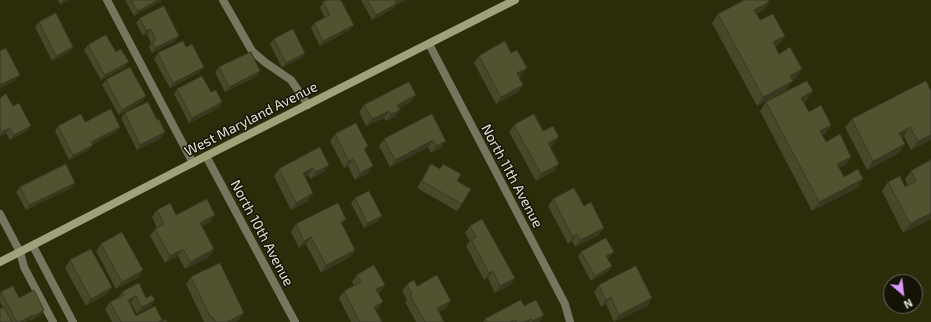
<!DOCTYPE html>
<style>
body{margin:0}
#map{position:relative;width:931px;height:322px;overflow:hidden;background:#2c2c0b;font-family:"Exo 2",sans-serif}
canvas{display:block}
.north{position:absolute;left:883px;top:274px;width:40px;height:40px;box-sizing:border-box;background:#131306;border:1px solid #666758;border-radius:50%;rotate:152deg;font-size:11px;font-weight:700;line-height:16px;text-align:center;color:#e3e4d2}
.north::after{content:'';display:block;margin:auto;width:14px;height:18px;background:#d99af7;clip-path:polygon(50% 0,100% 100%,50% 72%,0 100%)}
</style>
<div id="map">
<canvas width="931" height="322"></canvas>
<div class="north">N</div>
</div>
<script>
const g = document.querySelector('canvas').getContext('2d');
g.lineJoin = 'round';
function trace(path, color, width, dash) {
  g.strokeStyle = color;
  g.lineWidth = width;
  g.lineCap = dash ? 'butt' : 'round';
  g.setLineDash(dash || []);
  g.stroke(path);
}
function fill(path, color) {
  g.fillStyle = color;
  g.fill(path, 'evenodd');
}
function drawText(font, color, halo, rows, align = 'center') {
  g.font = font + ' "Exo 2",sans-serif';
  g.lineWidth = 3;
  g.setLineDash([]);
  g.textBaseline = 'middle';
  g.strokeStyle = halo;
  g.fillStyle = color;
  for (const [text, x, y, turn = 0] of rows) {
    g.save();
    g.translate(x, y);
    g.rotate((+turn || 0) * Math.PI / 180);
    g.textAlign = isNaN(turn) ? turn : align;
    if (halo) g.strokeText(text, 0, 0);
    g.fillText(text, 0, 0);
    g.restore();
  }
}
trace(new Path2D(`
 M33 246 73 322
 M20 252 24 267 53 322`), '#75765e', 8);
trace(new Path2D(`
 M107 0 193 163
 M223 0 252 51 266 63 291 80 308 105
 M429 44 565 304 570 322
 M206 156 295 322
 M0 214 20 252`), '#75765e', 8);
trace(new Path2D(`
 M0 262 206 156 515 0`), '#a0a17b', 8);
fill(new Path2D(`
 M58 0H69L60 5Z
 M125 0H161L160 2 134 16Z
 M361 0H406L396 5 393 9 372 20Z
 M323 2 354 25 350 30 320 46 311 28 314 23 325 18 320 8Z
 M769 2 763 10 756 14 760 20 785 36 779 44 775 46 779 54 796 78 792 80 793 81 786 90 757 106 712 23 718 14Z
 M140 18 179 36 175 41 152 53 149 47 151 43 147 34 143 36 136 23Z
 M39 22 70 52 52 61 35 27Z
 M274 39 302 58 282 68 270 44Z
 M88 45 125 67 101 80 84 50Z
 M186 47 200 72 170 88 154 59 158 53Z
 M479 56 522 75 519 77 523 85 518 92 496 104 474 63Z
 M219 67 260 71 257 76 225 92 215 72Z
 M106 80 143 101 119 115 102 85Z
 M926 81 931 140 911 150 904 136 902 138 899 153 867 170 845 127 852 119Z
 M177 89 222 102 219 108 189 123 174 94Z
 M416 95 411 102 399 108 395 117 386 121 384 118 366 126 359 112 364 105Z
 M0 98 27 131 10 140 6 133 0 137Z
 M807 100 804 102 809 112 831 125 825 134 822 135 826 142 851 157 845 165 839 168 844 177 863 179 857 188 812 211 760 111 766 102Z
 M125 113 162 138 137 150 121 118Z
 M432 114 441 148 431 153 428 147 390 167 379 146 384 139Z
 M85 122 120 127 116 132 93 144 89 150 69 160 55 131 58 126Z
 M514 125 554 144 550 147 559 164 554 171 536 181 509 132Z
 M335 134 368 146 365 150 368 173 355 180 348 166 344 168 330 141Z
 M320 147 324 172 311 179 308 175 305 177 308 201 291 210 274 176 279 169Z
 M931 160V219L903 233 882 191 888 182 905 187 908 186 905 179 911 171Z
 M431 164 440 169 443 164 457 181 462 204 457 211 417 188Z
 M20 187 71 188 26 210 16 192Z
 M355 198 382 216 378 221 364 228 351 203Z
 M553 199 599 235 575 247 572 241 568 244 548 206Z
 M157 210 210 222 202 226 214 249 209 257 185 269 178 256 165 263 150 236 155 229 157 228 152 217Z
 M296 224 342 225 355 250 350 257 321 273 306 244 299 248 291 232Z
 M470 226 515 278 510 285 495 293 488 278 484 280 466 246 470 241 465 233Z
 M101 244 143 270 138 278 116 289 96 251Z
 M581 252 610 257 608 258 609 271 591 281 578 257Z
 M70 260 112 287 107 294 86 306 65 268Z
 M357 275 385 285 380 292 378 293V309L376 310 382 322H351L339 298 344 291 354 286 352 282Z
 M191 277 239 320 236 322H204L186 284Z
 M407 284 417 286 446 308 439 312 444 322H416L405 302 407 300 402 291Z
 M599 285 652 298 647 306 614 322 606 304 601 307 594 292Z
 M1 292 19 298 44 310 41 315 30 321V320L25 322H0L3 308 0 302V294Z
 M122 292 155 300 150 307 137 314 131 303 129 304 136 316 162 320 160 322H112L105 309 110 302 118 298Z
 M524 306 544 315 539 322H483L485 319Z`), '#47472a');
fill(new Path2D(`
 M63 0H69L60 5Z
 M158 0H161L160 2 134 16 138 11Z
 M399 0H406L396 5 393 9 372 20 376 15Z
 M769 2 763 10 748 19 754 10Z
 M354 25 350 30 320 46 323 41Z
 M151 29 147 34 143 36 146 31Z
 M179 36 175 41 152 53 155 48Z
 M785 36 779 44 767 51 773 42Z
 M73 47 70 52 52 61 56 56Z
 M305 53 302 58 282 68 286 63Z
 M129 62 125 67 101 80 105 75Z
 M204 67 200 72 170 88 173 83Z
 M527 68 522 75 512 81 517 73Z
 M802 69 796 78 783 85 790 76Z
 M260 71 257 76 225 92 229 87Z
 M20 75 16 80 0 89V85Z
 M793 81 786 90 757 106 763 97Z
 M523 85 518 92 496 104 501 97Z
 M813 91 807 100 795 106 801 98Z
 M416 95 411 102 392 112 397 105Z
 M146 96 143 101 119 115 122 110Z
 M222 102 219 108 189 123 192 118Z
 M400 110 395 117 386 121 391 114Z
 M389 111 384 118 366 126 372 119Z
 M831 125 825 134 814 140 820 131Z
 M31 126 27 131 10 140 14 135Z
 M120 127 116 132 88 147 91 142Z
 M910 127 904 136 893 142 899 133Z
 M10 128 6 133 0 137V135L2 132Z
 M165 132 162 138 137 150 140 145Z
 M931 135V140L911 150 918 141Z
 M559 137 554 144 543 150 548 143Z
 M433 140 428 147 390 167 395 160Z
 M446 141 441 148 431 153 436 146Z
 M905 144 899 153 867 170 873 161Z
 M93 145 89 150 69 160 73 155Z
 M851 157 845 165 831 173 837 164Z
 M353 159 348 166 344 168 349 161Z
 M559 164 554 171 536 181 541 174Z
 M329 165 324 172 311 179 316 172Z
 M373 166 368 173 355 180 360 173Z
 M313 168 308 175 298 180 303 173Z
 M863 179 857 188 812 211 819 202Z
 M75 183 71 188 26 210 29 205Z
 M313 193 308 201 291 210 296 203Z
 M931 213V219L903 233 910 224Z
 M215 215 210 222 195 230 200 223Z
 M382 216 378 221 364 228 367 223Z
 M346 219 341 226V222Z
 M604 228 599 235 575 247 580 240Z
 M577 234 572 241 568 244 573 237Z
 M311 237 306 244 299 248 304 241Z
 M183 249 178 256 165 263 170 256Z
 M214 249 209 257 185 269 190 262Z
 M355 250 350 257 321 273 326 265Z
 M614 252 610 257 603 261 606 256Z
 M612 266 609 271 591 281 595 276Z
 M143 270 138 278 116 289 122 282Z
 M493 271 488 278 484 280 489 273Z
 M515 278 510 285 495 293 500 286Z
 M385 285 380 292 371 296 376 289Z
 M112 287 107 294 86 306 91 299Z
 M136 296 131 303 123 307 128 300Z
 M611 297 606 304 601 307 606 300Z
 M652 298 647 306 614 322 619 315Z
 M155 300 150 307 137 314 142 307Z
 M451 301 446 308 432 315 437 308Z
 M383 302 378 309 369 314 374 307Z
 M44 310 41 315 30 321 34 316Z
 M244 313 239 320 236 322H227Z
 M33 315 30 320 25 322H19Z
 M544 315 539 322H532V321Z
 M531 319 529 322H524Z`), '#393922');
const building = new Path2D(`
 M131 0H158L138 11Z
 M328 0H341L354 25 323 41 314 23 330 15 323 2Z
 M368 0H399L395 2 396 4 376 15Z
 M745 0H768L769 2 754 10 760 20 773 14 785 36 773 42 779 54 790 47 802 69 790 76 793 81 763 97 718 14Z
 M164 6 179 36 155 48 152 42 156 40 151 29 146 31 140 18Z
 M56 13 73 47 56 56 39 22Z
 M293 29 305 53 286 63 274 39Z
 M106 35 116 52 121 49 129 62 105 75 88 45Z
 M183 41 186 47 192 44 204 67 173 83 158 53Z
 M505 41 511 53 517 50 527 68 517 73 523 85 501 97 479 56Z
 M6 48 20 75 0 85V51Z
 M251 52 260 71 229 87 219 67Z
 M130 67 146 96 122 110 106 80Z
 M202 76 211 92 216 90 222 102 192 118 177 89Z
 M807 81 813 91 801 98 809 112 821 105 831 125 820 131 826 142 840 134 851 157 837 164 844 177 858 169 863 179 819 202 766 102Z
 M926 81 931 91V135L918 141 910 127 899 133 905 144 873 161 852 119Z
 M409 82 416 95 397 105 400 110 391 114 389 111 372 119 364 105Z
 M6 94 13 106 19 103 31 126 14 135 10 128 2 132 0 129V98Z
 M148 102 157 120 159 119 165 132 140 145 125 113Z
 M111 109 120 127 91 142 93 145 73 155 58 126 81 114 85 122Z
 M432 114 446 141 436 146 433 140 395 160 384 139Z
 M534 114 543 131 553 126 559 137 548 143 559 164 541 174 514 125Z
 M356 123 368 146 364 148 373 166 360 173 353 159 349 161 335 134Z
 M320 147 329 165 316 172 313 168 303 173 313 193 296 203 279 169Z
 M931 160V213L910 224 888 182 900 176 905 187 916 181 911 171Z
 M66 164 75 183 29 205 20 187Z
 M431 164 440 169 443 164 461 174 457 181 471 189 462 204 422 181Z
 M574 188 584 206 591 202 604 228 580 240 577 234 573 237 553 199Z
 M369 191 382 216 367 223 355 198Z
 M207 199 215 215 200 223 214 249 190 262 183 249 170 256 155 229 164 224 157 210 170 203 176 215Z
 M338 203 346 219 341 222 355 250 326 265 311 237 304 241 296 224Z
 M482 219 515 278 500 286 493 271 489 273 471 239 476 237 470 226Z
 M122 232 143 270 122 282 101 244Z
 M606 238 614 252 606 256 612 266 595 276 581 252Z
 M91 249 112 287 91 299 70 260Z
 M220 263 244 313 227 322H215L213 317 211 318 191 277Z
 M374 265 385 285 376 289 383 302 374 307 382 322H360L344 291 361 282 357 275Z
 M636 266 652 298 619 315 611 297 606 300 599 285Z
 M437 275 451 301 437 308 444 322H425L410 295 412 294 407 284 414 280 417 286Z
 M139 283 146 298 152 295 155 300 142 307 136 296 128 300 136 316 155 306 162 320 158 322H121L110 302 124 295 122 292Z
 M13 286 19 298 34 290 44 310 34 316 33 315 19 322H17L1 292Z
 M521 300 524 306 536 300 544 315 532 321 531 319 524 322H516L515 320 510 322H487L485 319Z
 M4 307 12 322H0V309Z
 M166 320 167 322H161Z`);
fill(building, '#525231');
trace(building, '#393922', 1);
drawText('14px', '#e3e4d2', '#131306', [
 ["West Maryland Avenue",251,119,-27],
 ["North 11th Avenue",512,176,62],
 ["North 10th Avenue",262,233,62]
]);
</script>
